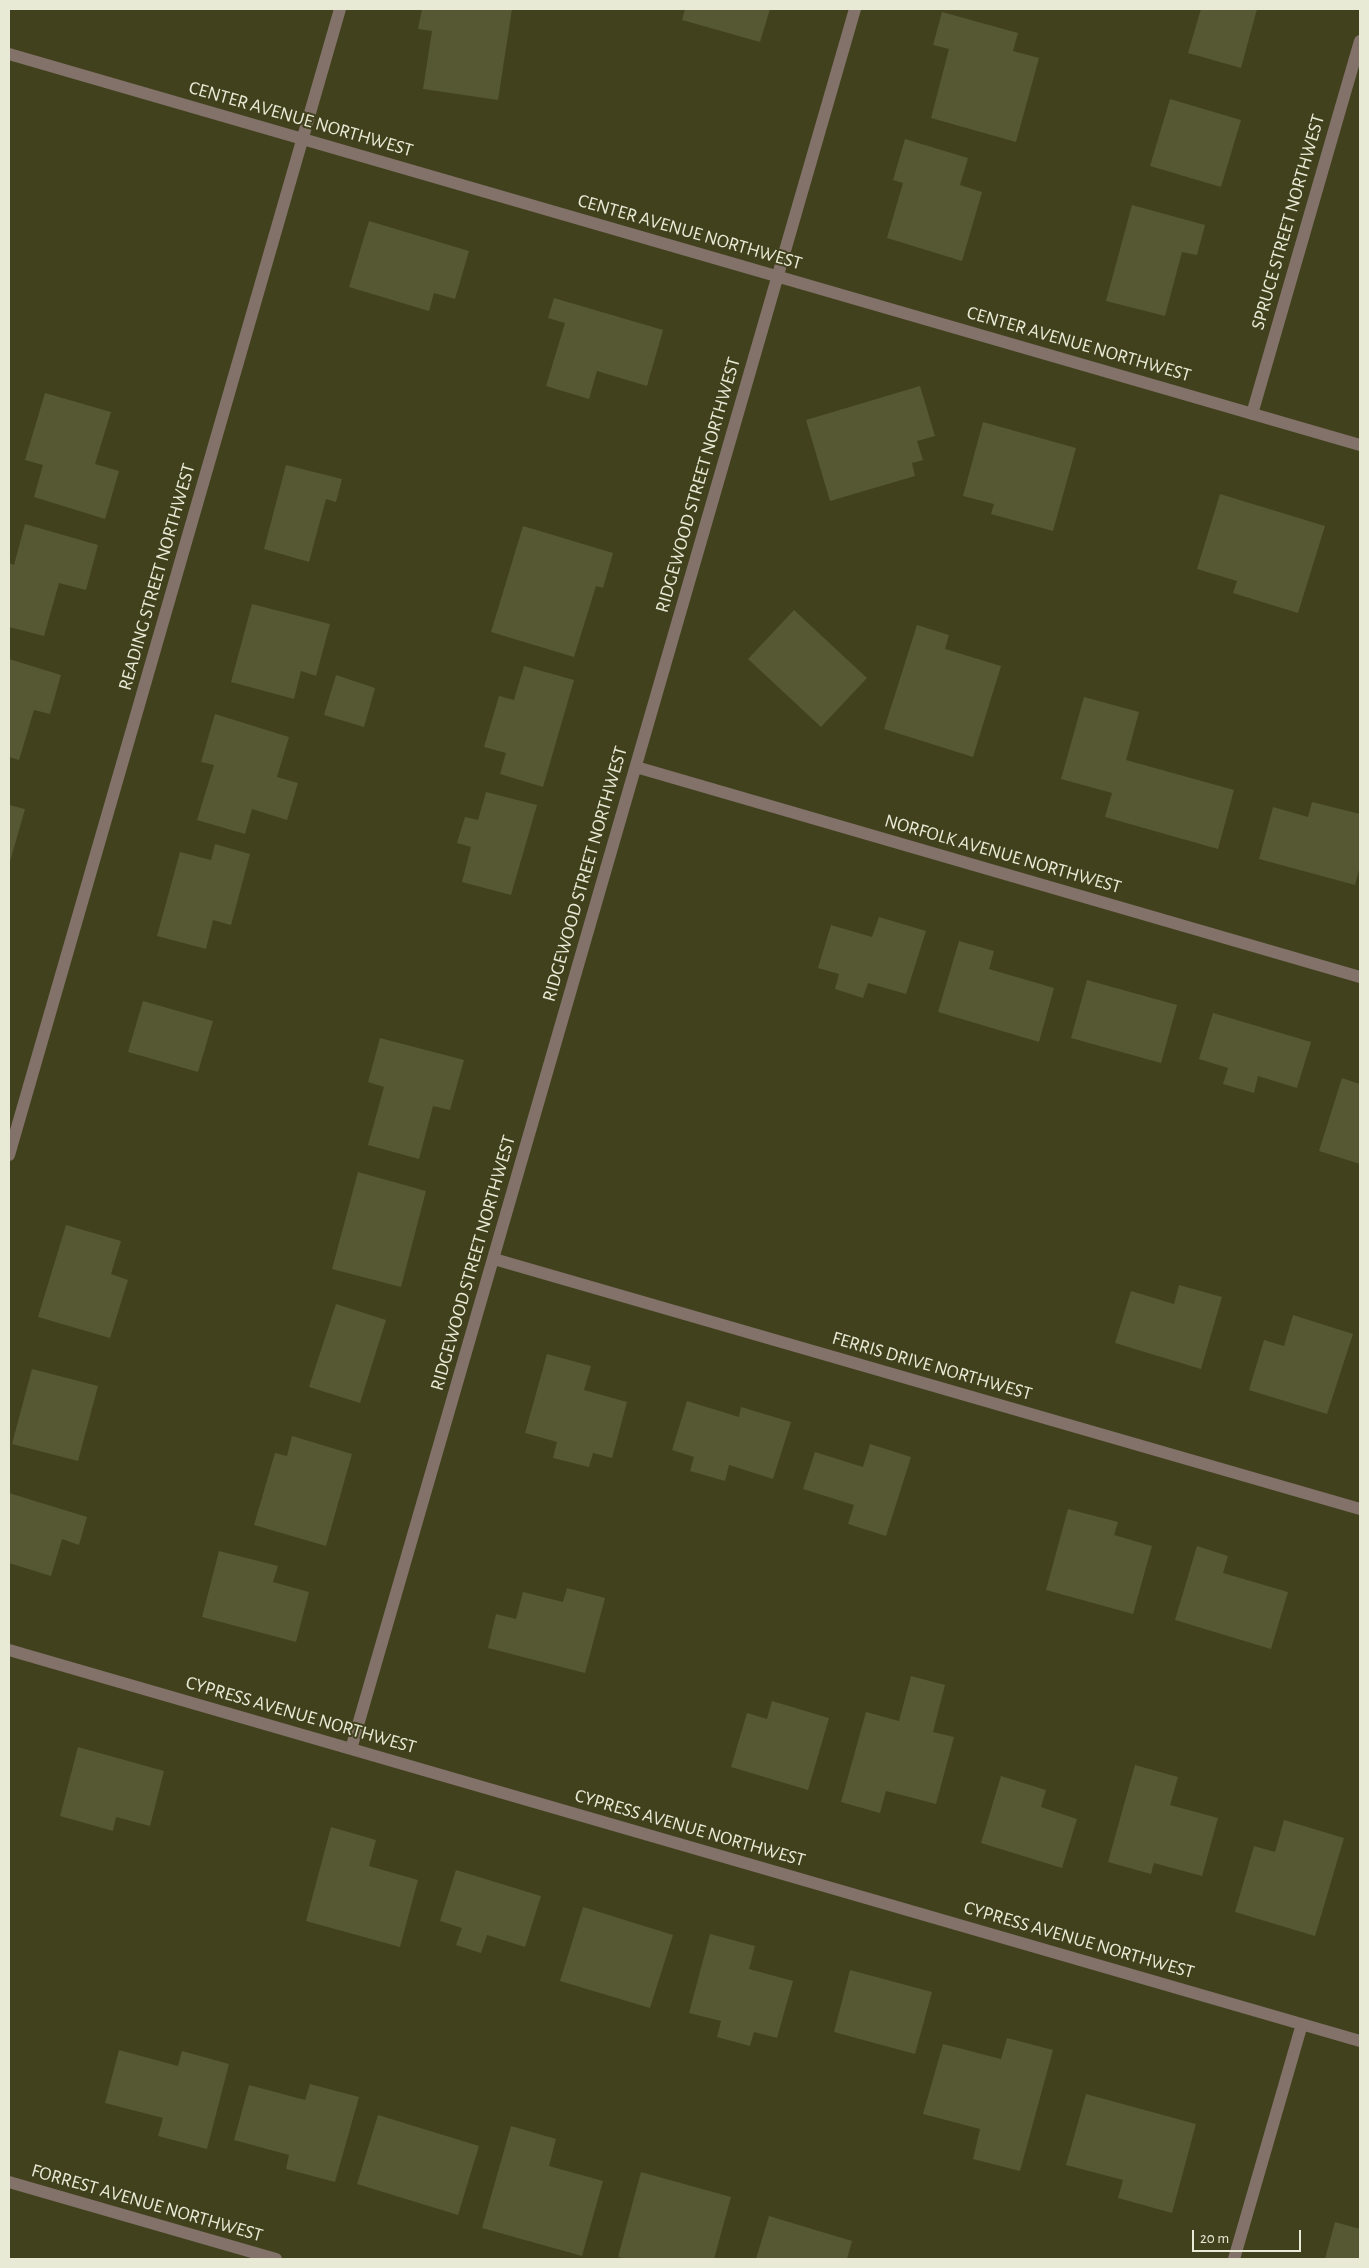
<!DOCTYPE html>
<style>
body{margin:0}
#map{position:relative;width:1369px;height:2268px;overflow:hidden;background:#41411e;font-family:"Alegreya Sans",sans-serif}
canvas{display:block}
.frame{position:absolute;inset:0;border:10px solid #e9ead5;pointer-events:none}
.scale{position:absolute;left:1192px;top:2230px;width:109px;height:22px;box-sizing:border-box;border:2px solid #e9ead5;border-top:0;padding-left:6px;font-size:15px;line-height:18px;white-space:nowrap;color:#e9ead5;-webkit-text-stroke:4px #41411e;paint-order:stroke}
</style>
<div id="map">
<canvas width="1369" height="2268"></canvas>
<div class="frame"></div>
<div class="scale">20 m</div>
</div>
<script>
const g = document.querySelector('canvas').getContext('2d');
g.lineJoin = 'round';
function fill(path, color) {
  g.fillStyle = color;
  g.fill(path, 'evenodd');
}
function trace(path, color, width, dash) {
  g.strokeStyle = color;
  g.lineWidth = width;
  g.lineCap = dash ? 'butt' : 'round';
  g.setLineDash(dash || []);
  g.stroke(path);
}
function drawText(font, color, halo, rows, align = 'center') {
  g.font = font + ' "Alegreya Sans",sans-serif';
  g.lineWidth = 4;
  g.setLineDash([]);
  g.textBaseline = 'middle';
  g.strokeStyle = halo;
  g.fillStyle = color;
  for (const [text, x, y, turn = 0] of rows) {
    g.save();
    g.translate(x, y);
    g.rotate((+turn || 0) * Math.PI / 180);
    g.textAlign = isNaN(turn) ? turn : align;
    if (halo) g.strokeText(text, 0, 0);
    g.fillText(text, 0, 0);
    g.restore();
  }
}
fill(new Path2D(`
 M422 9H512L498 100 423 89 432 31 418 29Z
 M685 9H770L760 42 682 20Z
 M1201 9H1257L1241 68 1188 53Z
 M942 12 1018 33 1013 51 1039 58 1016 142 931 118 949 49 933 45Z
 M1170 99 1241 120 1221 187 1150 166Z
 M905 139 968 158 960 185 982 192 962 261 887 238 903 183 893 180Z
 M1132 205 1205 225 1197 255 1182 252 1165 316 1106 301Z
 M369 221 469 251 455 299 434 293 429 311 349 287Z
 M554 298 663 330 647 386 597 371 589 399 546 386 565 323 548 318Z
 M920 386 935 436 917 441 923 460 912 463 915 476 830 501 806 420Z
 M45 393 111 412 95 464 119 471 105 519 34 497 43 465 25 460Z
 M983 422 1076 448 1053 531 991 514 994 504 963 496Z
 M286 465 342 479 336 502 326 499 309 562 264 549Z
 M1220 494 1325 526 1298 613 1233 593 1237 581 1197 569Z
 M25 524 98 545 86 590 59 583 44 636 9 627V563L14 565Z
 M523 526 613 553 603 588 596 586 574 657 491 632Z
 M252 604 330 624 316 676 301 671 294 699 231 682Z
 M794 610 867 678 821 727 748 659Z
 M917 625 949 635 945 649 1001 666 973 757 884 729Z
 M9 659 61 675 50 714 34 710 19 760 9 757Z
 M524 666 574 680 543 787 500 774 506 753 484 747 499 696 514 700Z
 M336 675 375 688 364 727 324 715Z
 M1084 697 1139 712 1126 760 1234 790 1218 849 1105 817 1112 793 1061 779Z
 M215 714 289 737 277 777 298 783 287 820 252 809 245 834 197 820 214 765 201 762Z
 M486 792 537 805 511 895 462 882 471 847 457 843 465 817 478 820Z
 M1312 802 1360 814V866L1355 885 1259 859 1273 807 1308 817Z
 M9 805 25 809 9 865Z
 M215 844 250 854 231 925 213 920 206 949 157 936 180 852 211 860Z
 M879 917 926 931 906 994 868 983 863 998 835 989 839 974 818 968 831 925 872 937Z
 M959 941 994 951 989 969 1054 988 1039 1042 938 1012Z
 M1087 980 1177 1005 1161 1063 1071 1038Z
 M143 1001 213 1021 198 1072 128 1052Z
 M1213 1013 1311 1042 1297 1088 1258 1076 1254 1093 1223 1084 1228 1068 1199 1059Z
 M380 1038 464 1060 450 1110 433 1106 419 1159 368 1145 384 1087 368 1082Z
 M1342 1078 1360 1084V1164L1319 1151Z
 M358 1172 426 1191 401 1287 332 1269Z
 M66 1225 121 1241 111 1274 128 1280 110 1338 38 1317Z
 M1179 1285 1222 1297 1201 1369 1115 1343 1131 1291 1174 1304Z
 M336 1304 386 1320 360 1403 309 1387Z
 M1293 1315 1353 1334 1327 1414 1249 1390 1264 1340 1284 1346Z
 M547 1354 591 1366 584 1390 627 1402 612 1458 593 1453 589 1467 553 1458 557 1442 525 1433Z
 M32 1369 98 1386 78 1461 12 1444Z
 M687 1401 739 1417 741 1407 791 1422 773 1479 729 1465 725 1481 690 1471 694 1457 672 1450Z
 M292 1436 352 1454 326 1546 254 1525 275 1453 287 1456Z
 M870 1444 911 1457 886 1536 848 1524 854 1505 803 1489 815 1452 863 1467Z
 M9 1493 87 1517 79 1545 62 1539 51 1576 9 1563Z
 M1068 1509 1118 1522 1114 1535 1152 1546 1133 1614 1046 1590Z
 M1197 1546 1228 1556 1223 1573 1288 1592 1271 1649 1175 1620Z
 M219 1551 278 1566 273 1582 309 1592 296 1642 202 1617Z
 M567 1588 605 1598 585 1673 488 1648 496 1614 516 1619 523 1592 563 1602Z
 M911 1676 945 1685 933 1732 954 1737 936 1804 886 1791 880 1813 841 1802 866 1712 899 1721Z
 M772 1701 829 1718 808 1790 731 1767 747 1713 767 1719Z
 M78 1747 164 1771 150 1826 116 1817 113 1831 60 1816Z
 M1135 1765 1178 1777 1170 1805 1218 1818 1202 1876 1154 1863 1151 1874 1108 1862Z
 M1001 1776 1046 1790 1041 1807 1077 1819 1062 1868 981 1843Z
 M1284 1820 1344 1838 1315 1936 1235 1912 1254 1846 1275 1852Z
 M331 1827 376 1840 369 1866 418 1880 400 1947 306 1921Z
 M456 1870 541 1896 525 1947 487 1935 481 1953 456 1945 462 1928 440 1921Z
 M583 1907 673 1935 650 2008 560 1981Z
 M710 1934 755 1946 749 1969 793 1981 777 2038 754 2032 750 2046 717 2037 721 2021 689 2013Z
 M850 1970 932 1992 915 2054 834 2032Z
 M1007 2038 1053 2050 1020 2171 973 2159 980 2129 923 2114 943 2044 1001 2059Z
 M119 2050 178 2066 182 2051 229 2064 207 2149 158 2136 163 2118 105 2103Z
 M310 2084 359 2097 335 2182 286 2169 289 2155 234 2140 249 2085 305 2100Z
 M1086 2094 1196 2124 1172 2213 1118 2198 1123 2180 1066 2165Z
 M378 2115 479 2146 458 2215 357 2184Z
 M511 2126 556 2139 549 2166 603 2181 582 2256 482 2228Z
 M641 2172 731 2197 714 2259H628L618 2257Z
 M769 2216 852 2241 847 2259H756Z
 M1335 2222 1360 2229V2259H1325Z`), '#565733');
trace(new Path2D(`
 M9 54 1360 445
 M1252 414 1360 41
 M636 767 1360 977
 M9 1155 340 9
 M494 1259 1360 1509
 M9 1650 1360 2041
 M351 1749 855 9
 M9 2182 276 2259
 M1234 2259 1302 2024`), '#827269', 12);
drawText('19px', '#e9ead5', '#41411e', [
 ["CENTER AVENUE NORTHWEST",301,119,16],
 ["SPRUCE STREET NORTHWEST",1288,222,-74],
 ["CENTER AVENUE NORTHWEST",690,232,16],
 ["CENTER AVENUE NORTHWEST",1079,344,16],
 ["RIDGEWOOD STREET NORTHWEST",698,485,-74],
 ["READING STREET NORTHWEST",157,577,-74],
 ["NORFOLK AVENUE NORTHWEST",1003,854,16],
 ["RIDGEWOOD STREET NORTHWEST",585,874,-74],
 ["RIDGEWOOD STREET NORTHWEST",473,1263,-74],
 ["FERRIS DRIVE NORTHWEST",932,1366,16],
 ["CYPRESS AVENUE NORTHWEST",301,1715,16],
 ["CYPRESS AVENUE NORTHWEST",690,1828,16],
 ["CYPRESS AVENUE NORTHWEST",1079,1940,16],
 ["FORREST AVENUE NORTHWEST",147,2203,16]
]);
</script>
